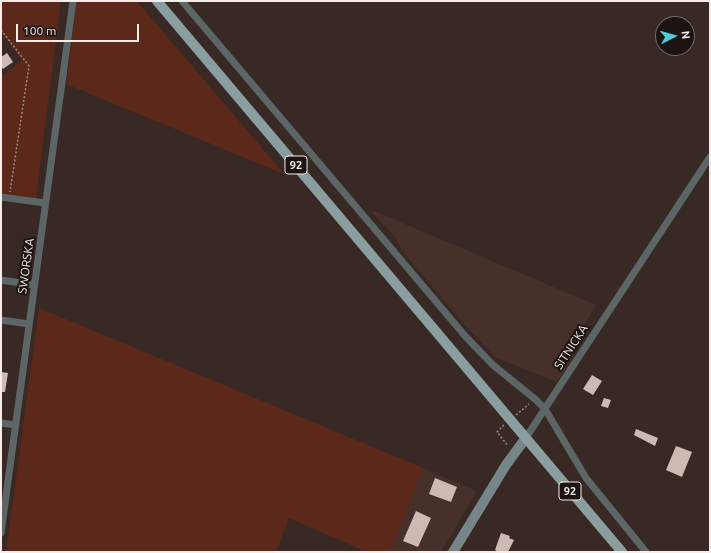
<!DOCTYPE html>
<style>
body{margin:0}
#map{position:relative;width:711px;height:553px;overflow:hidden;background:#392924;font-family:Ubuntu,sans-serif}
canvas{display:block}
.frame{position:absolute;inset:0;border:2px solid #f7ece9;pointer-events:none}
.north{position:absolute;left:655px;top:16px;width:40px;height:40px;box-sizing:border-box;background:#1b1412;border:1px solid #736a68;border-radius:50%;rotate:84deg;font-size:11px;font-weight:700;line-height:16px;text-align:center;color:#f7ece9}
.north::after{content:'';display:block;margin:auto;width:14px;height:18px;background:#52cbd8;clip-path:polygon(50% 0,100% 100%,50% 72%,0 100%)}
.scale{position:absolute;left:16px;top:24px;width:123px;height:18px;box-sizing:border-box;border:2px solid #f7ece9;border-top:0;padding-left:5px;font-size:12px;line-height:14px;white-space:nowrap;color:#f7ece9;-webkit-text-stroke:3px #1b1412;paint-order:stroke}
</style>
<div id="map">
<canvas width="711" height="553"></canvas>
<div class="frame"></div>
<div class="north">N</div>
<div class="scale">100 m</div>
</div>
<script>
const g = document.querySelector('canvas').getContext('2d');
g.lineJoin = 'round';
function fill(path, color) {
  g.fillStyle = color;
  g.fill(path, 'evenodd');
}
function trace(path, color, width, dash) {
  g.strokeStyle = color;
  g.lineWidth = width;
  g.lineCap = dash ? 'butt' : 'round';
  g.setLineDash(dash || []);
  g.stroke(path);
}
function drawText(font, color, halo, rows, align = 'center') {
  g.font = font + ' Ubuntu,sans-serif';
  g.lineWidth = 4;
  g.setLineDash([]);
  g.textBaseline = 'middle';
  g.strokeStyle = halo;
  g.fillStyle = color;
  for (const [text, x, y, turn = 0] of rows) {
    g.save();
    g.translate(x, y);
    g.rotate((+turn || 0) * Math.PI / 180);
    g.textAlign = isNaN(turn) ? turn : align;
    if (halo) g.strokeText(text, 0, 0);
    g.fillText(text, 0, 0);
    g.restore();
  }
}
fill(new Path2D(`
 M374 211 596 305 569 349 573 358 557 382 495 357 465 325 403 252 394 236 372 213Z
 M423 468 477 491 441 552H392L390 551Z`), '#473029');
fill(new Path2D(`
 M1 1H61L36 198 1 193V77L22 60 1 33Z
 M77 1H137L284 174 66 84Z
 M39 308 423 468 390 552H367L289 518 276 552H6Z`), '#5b2819');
fill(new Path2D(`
 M7 53 13 62 3 69 1 66V57Z
 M1 372 8 373 5 392H1Z
 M592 375 602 381 593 395 583 389Z
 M604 398 611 400 608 408 601 406Z
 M636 429 658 438 655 446 634 435Z
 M676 446 692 452 682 477 666 470Z
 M435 478 457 487 451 502 429 494Z
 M416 511 431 518 418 547 403 541Z
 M501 533 510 536 509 538 514 540 508 552H499L495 550Z`), '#ceb9b3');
trace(new Path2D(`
 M1 30 29 66 10 192
 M516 415 529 404
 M504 425 497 432 508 446`), '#988b87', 1.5, [2, 2]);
trace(new Path2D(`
 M182 1 466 337 493 365 535 399 545 409 586 478 646 552
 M1 197 45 203
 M1 280 34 285
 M1 320 29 324
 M1 423 16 425
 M525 439 710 157
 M1 533 73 1`), '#5c6667', 7);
trace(new Path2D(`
 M453 552 506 465 525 439`), '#768587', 10);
trace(new Path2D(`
 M157 1 622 552`), '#8a9d9f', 10);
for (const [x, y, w] of [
 [296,165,22],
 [570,491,22]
]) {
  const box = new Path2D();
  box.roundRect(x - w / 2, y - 9, w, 18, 3);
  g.fillStyle = '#1b1412';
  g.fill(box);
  trace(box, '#f7ece9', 1);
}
drawText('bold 11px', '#f7ece9', null, [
 ["92",296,165],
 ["92",570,491]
]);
drawText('12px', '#f7ece9', '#1b1412', [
 ["SWORSKA",26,266,-82],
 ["SITNICKA",571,347,-57]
]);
</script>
